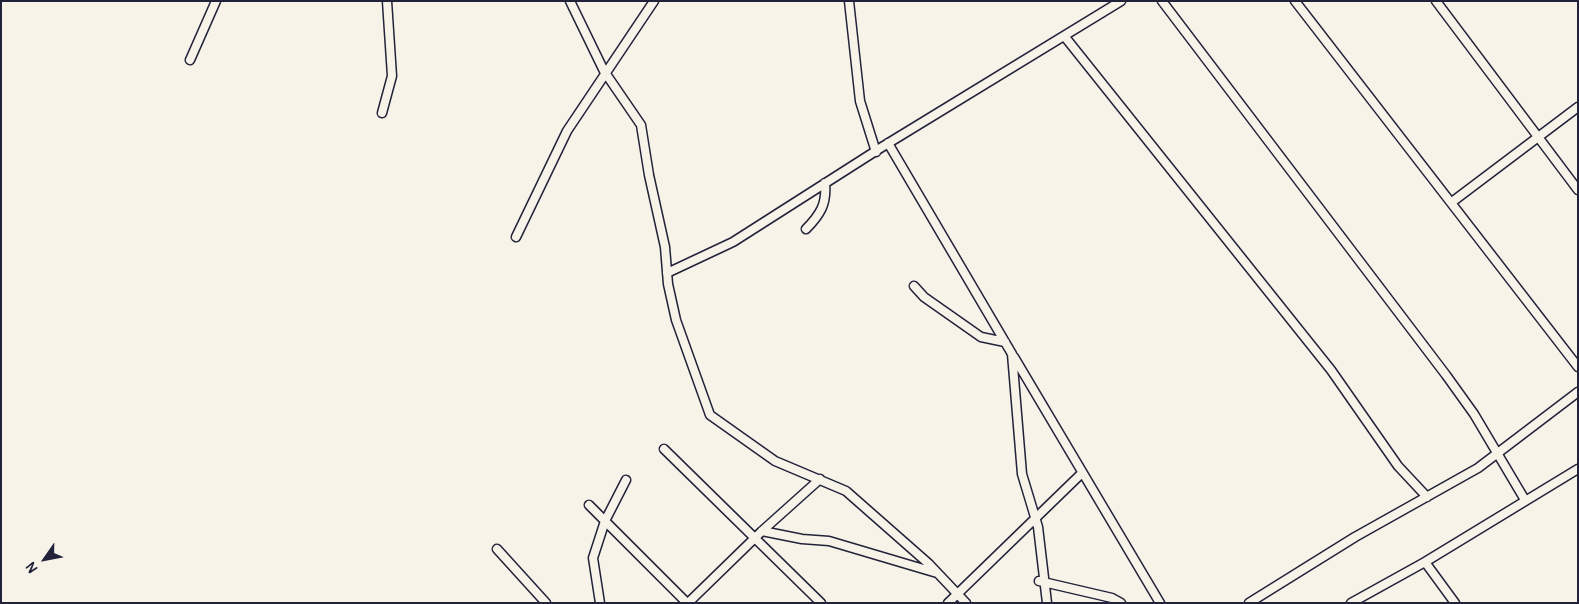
<!DOCTYPE html>
<style>
body{margin:0}
#map{position:relative;width:1579px;height:604px;overflow:hidden;background:#f7f3e8;font-family:Pangolin,sans-serif}
canvas{display:block}
.frame{position:absolute;inset:0;border:2px solid #22223b;pointer-events:none}
.north{position:absolute;left:20px;top:534px;width:50px;height:50px;-webkit-text-stroke:4px #f7f3e8;paint-order:stroke;rotate:237deg;font-size:14px;font-weight:700;line-height:20px;text-align:center;color:#22223b}
.north::after{content:'';display:block;margin:auto;width:18px;height:22px;background:#22223b;clip-path:polygon(50% 0,100% 100%,50% 72%,0 100%)}
</style>
<div id="map">
<canvas width="1579" height="604"></canvas>
<div class="frame"></div>
<div class="north">N</div>
</div>
<script>
const g = document.querySelector('canvas').getContext('2d');
g.lineJoin = 'round';
function trace(path, color, width, dash) {
  g.strokeStyle = color;
  g.lineWidth = width;
  g.lineCap = dash ? 'butt' : 'round';
  g.setLineDash(dash || []);
  g.stroke(path);
}
const minor = new Path2D(`
 M570 1 604 71 641 125 649 175 665 247 668 284 676 320 710 415 775 461 846 491 929 564 966 603
 M849 1 860 101 876 152
 M1162 1 1446 375 1474 414 1525 500
 M1295 1 1578 367
 M1436 1 1578 190
 M1065 37 1331 370 1398 466 1427 497
 M190 60 216 1
 M382 113 392 76 387 1
 M888 143 1012 354 1022 474 1038 527 1047 603
 M1452 202 1578 107
 M806 229C820 215 827 204 825 183
 M516 237 567 131 654 1
 M667 273 733 242 882 147 1121 1
 M914 286 924 297 981 337 1005 342
 M1014 357 1160 603
 M664 449 821 603
 M589 505 687 603
 M762 531 802 539 829 541 937 573
 M497 549 546 603
 M1425 562 1455 603
 M1039 581 1112 598 1121 603
 M600 603 593 558 605 521 626 480
 M688 603 762 531 820 479
 M948 603 1081 474
 M1249 603 1355 537 1478 468 1578 392
 M1351 603 1425 562 1578 469`);
trace(minor, '#22223b', 11);
trace(minor, '#f7f3e8', 8);
</script>
